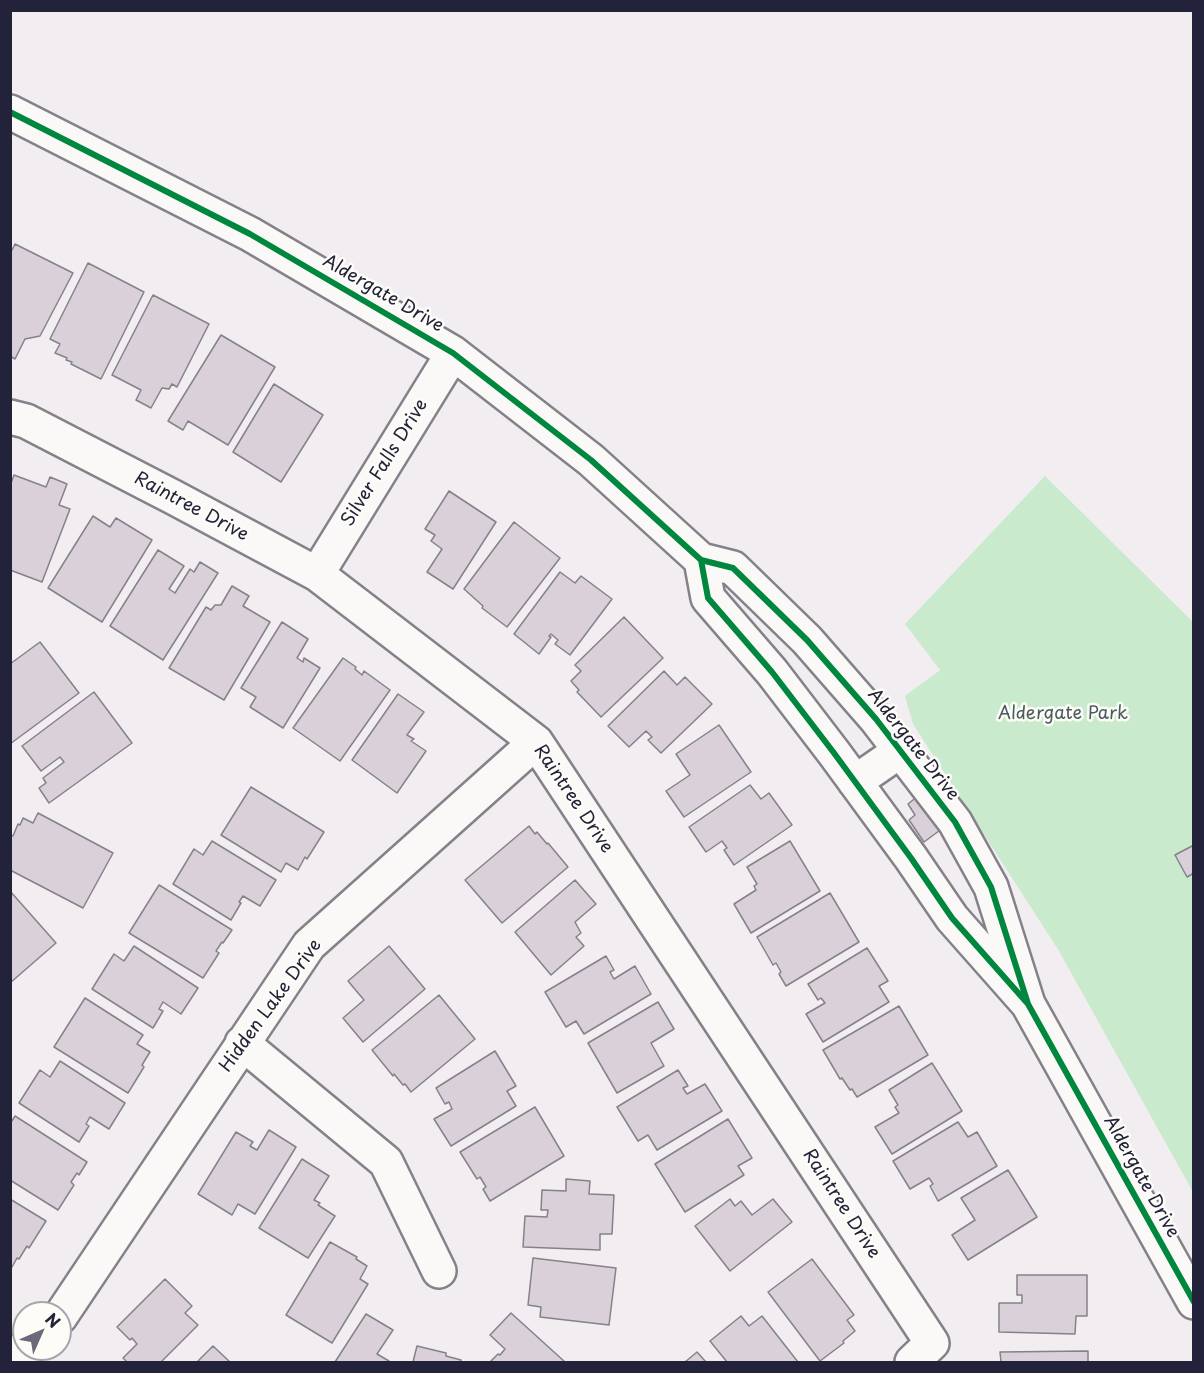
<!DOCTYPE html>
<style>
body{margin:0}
#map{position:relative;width:1204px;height:1373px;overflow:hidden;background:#f2edf0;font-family:"Playpen Sans",sans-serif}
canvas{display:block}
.frame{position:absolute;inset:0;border:12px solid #22223b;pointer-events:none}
.north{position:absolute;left:12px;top:1301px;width:60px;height:60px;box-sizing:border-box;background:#fdfcf7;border:2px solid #a5a5ac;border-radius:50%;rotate:45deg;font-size:16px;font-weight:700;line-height:24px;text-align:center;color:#22223b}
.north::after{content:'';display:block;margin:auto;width:21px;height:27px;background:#6b697a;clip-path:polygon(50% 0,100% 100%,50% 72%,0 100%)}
</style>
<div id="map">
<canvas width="1204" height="1373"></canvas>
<div class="frame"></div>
<div class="north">N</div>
</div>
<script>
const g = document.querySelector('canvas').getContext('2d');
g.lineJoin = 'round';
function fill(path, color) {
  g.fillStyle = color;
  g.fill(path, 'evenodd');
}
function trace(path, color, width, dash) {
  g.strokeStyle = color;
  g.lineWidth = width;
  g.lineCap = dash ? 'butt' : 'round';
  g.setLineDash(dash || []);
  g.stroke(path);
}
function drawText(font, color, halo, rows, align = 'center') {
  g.font = font + ' "Playpen Sans",sans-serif';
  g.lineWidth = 5;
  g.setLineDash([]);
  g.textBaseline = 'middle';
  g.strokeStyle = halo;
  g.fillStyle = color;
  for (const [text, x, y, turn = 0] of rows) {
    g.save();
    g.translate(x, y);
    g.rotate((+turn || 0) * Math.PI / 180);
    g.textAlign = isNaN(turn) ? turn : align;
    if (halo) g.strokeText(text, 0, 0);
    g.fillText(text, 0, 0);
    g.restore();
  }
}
fill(new Path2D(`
 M1045 476 1193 622V1192L1059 951 913 724 905 696 940 670 905 624Z`), '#c9eacc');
const building = new Path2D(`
 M15 244 73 273 40 336 25 339 15 359 10 356V254Z
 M88 263 144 292 101 379 71 364 72 362 66 360 67 358 55 353 60 344 50 339Z
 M153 295 209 324 177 387 172 384 169 389 162 388 151 408 136 400 141 390 112 375Z
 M221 335 275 367 228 445 188 421 183 430 168 421Z
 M274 384 323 415 281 482 233 452Z
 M14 475 46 487 50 477 67 484 59 505 70 509 42 582 10 570V486Z
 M449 491 496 522 453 589 427 572 442 549 431 541 435 535 425 529Z
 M93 516 110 527 116 518 152 540 102 622 48 588Z
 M514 522 560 558 507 627 482 608 483 606 464 589Z
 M158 550 184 566 169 589 175 593 190 569 194 572 200 562 218 573 163 660 110 626Z
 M560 572 575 583 581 576 612 599 570 655 555 644 558 640 551 634 549 636 551 637 539 654 514 634Z
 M232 586 249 596 243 606 270 622 224 700 169 668 206 607 211 610 215 605H221Z
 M624 617 663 658 601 717 577 692 579 690 571 681 581 671 575 665Z
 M282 622 308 639 297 658 303 662 304 658 320 668 283 728 250 707 256 697 241 688Z
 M40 642 79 693 10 744V664Z
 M343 658 356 667 355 669 362 675 364 671 390 690 340 761 293 728Z
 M664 671 677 685 685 677 712 704 661 753 648 740 652 737 646 731 629 747 608 726Z
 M94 692 132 743 49 803 39 788 46 783 43 778 64 762 60 757 41 771 22 746Z
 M398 694 424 712 407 735 414 739 411 741 426 751 397 793 352 760Z
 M719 725 751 772 684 817 666 791 690 775 676 754Z
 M750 785 761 799 769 793 792 825 734 865 724 850 727 848 722 841 706 852 689 827Z
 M251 787 324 832 307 859 305 857 298 870 286 863 281 872 221 835Z
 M919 795 943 828 924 842 909 820 915 815 908 804Z
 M38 813 113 853 83 908 10 870V835L13 836 18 824 20 825 23 818 33 823Z
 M529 826 535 834 537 832 547 844 548 843 568 867 502 923 465 880Z
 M212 841 276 880 260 906 243 896 239 902 241 903 231 920 173 884 194 849 203 855Z
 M790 841 820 891 751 933 734 904 756 890 754 886 757 884 747 867Z
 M1194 845V873L1187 877 1175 855Z
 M575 880 596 904 575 922 581 933 576 937 584 946 551 975 515 932Z
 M159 885 232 930 223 943 222 942 216 951 219 953 203 978 129 933Z
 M10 891 56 943 10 983Z
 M830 893 859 942 786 986 779 974 781 972 776 963 773 965 757 937Z
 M134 946 198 988 181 1014 163 1002 159 1009 163 1011 153 1028 92 989 114 954 124 961Z
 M389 946 425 989 363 1042 343 1018 364 1000 348 981Z
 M867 948 888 981 879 986 889 1002 823 1042 806 1014 825 1003 821 998 818 1000 808 984Z
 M606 956 614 970 610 972 614 979 635 966 651 994 584 1034 576 1021 566 1027 545 992Z
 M439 995 475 1039 411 1092 405 1084 403 1085 394 1074 393 1076 372 1050Z
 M85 998 143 1035 137 1044 150 1052 142 1065 144 1067 128 1093 54 1047Z
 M658 1002 674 1029 651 1043 664 1066 617 1093 588 1043Z
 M899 1006 928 1055 857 1097 852 1089 850 1090 842 1078 840 1079 823 1050Z
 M495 1051 516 1086 507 1091 516 1106 451 1146 434 1119 452 1109 449 1102 445 1104 436 1088Z
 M60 1061 125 1103 109 1129 90 1117 86 1124 89 1126 79 1142 19 1103 40 1070 50 1077Z
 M932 1063 962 1111 892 1154 875 1127 899 1113 895 1107 898 1105 889 1090Z
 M678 1070 688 1086 683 1088 687 1094 705 1084 722 1111 657 1150 648 1135 638 1141 617 1107Z
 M535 1107 564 1156 490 1201 483 1189 486 1187 480 1177 477 1179 460 1152Z
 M15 1116 87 1162 79 1175 77 1173 71 1182 74 1185 58 1210 10 1180V1124Z
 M728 1119 752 1158 738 1166 744 1175 685 1212 655 1164Z
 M958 1122 968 1137 977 1132 997 1166 938 1201 930 1186 933 1184 929 1178 910 1189 893 1161Z
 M269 1130 296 1147 255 1214 238 1204 232 1215 198 1194 236 1132 253 1142 250 1146 257 1150Z
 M302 1159 329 1176 314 1200 320 1203 318 1205 335 1216 308 1258 259 1228Z
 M1008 1170 1037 1217 968 1260 952 1235 975 1220 961 1198Z
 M566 1179 590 1181 589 1194 614 1195 612 1234H600V1250L523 1247 525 1216 547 1217 548 1210H541L542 1190 566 1191Z
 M10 1199 46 1221 29 1248 27 1246 19 1259 17 1258 12 1267 10 1266Z
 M730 1199 735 1206 741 1201 752 1215 773 1199 792 1222 730 1271 695 1226Z
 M330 1242 357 1257 356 1259 367 1266 360 1279 368 1284 332 1343 286 1315Z
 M533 1258 616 1268 609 1325 540 1317 541 1307 528 1305Z
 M812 1259 854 1315 847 1320 855 1331 843 1341 844 1343 820 1361 768 1292Z
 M1017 1275H1087V1316H1076L1075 1334 999 1332V1303H1022V1295H1017Z
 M165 1279 192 1306 185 1313 198 1325 161 1362H127L123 1358 137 1344 132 1338 130 1340 117 1327Z
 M511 1313 565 1362H490L498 1354 500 1355 505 1349 490 1335Z
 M366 1314 393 1330 377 1354 389 1361 388 1362H335Z
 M741 1316 749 1326 762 1316 798 1362H727L710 1341Z
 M213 1346 230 1362H197Z
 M417 1346 446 1353V1356L461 1360V1362H465H413Z
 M1088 1351V1362H1001L1000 1352Z
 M697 1352 706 1362H685Z`);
fill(building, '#d9d0d9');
trace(building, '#848288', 1.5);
const minor = new Path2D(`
 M10 112 250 234 453 353 591 460 701 560 733 568 807 640 876 719 955 822 991 887 1028 1004
 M10 417 26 421 175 498 317 574 536 742 932 1343 912 1362
 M701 560 708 598 772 672 834 753 911 858 952 918 1028 1004 1194 1302
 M317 574 453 353
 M855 782 900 751
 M242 1043 386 1162 439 1271
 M60 1317 309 945 536 742
 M10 1352 23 1362`);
trace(minor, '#848288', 38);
trace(minor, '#faf9f8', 33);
trace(new Path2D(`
 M10 112 250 234 453 353 591 460 701 560 733 568 807 640 876 719 955 822 991 887 1028 1004
 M701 560 708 598 772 672 834 753 911 858 952 918 1028 1004 1194 1302`), '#00873e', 6);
drawText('18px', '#22223b', '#fdfcf7', [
 ["Aldergate Drive",383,294,30],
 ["Silver Falls Drive",385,463,-58],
 ["Raintree Drive",191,507,28],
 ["Aldergate Drive",913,745,52],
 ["Raintree Drive",573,799,56],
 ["Hidden Lake Drive",271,1006,-54],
 ["Aldergate Drive",1141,1177,61],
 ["Raintree Drive",841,1204,57]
]);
drawText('18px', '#4a5d5e', '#fdfcf7', [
 ["Aldergate Park",1063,714]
]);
</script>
